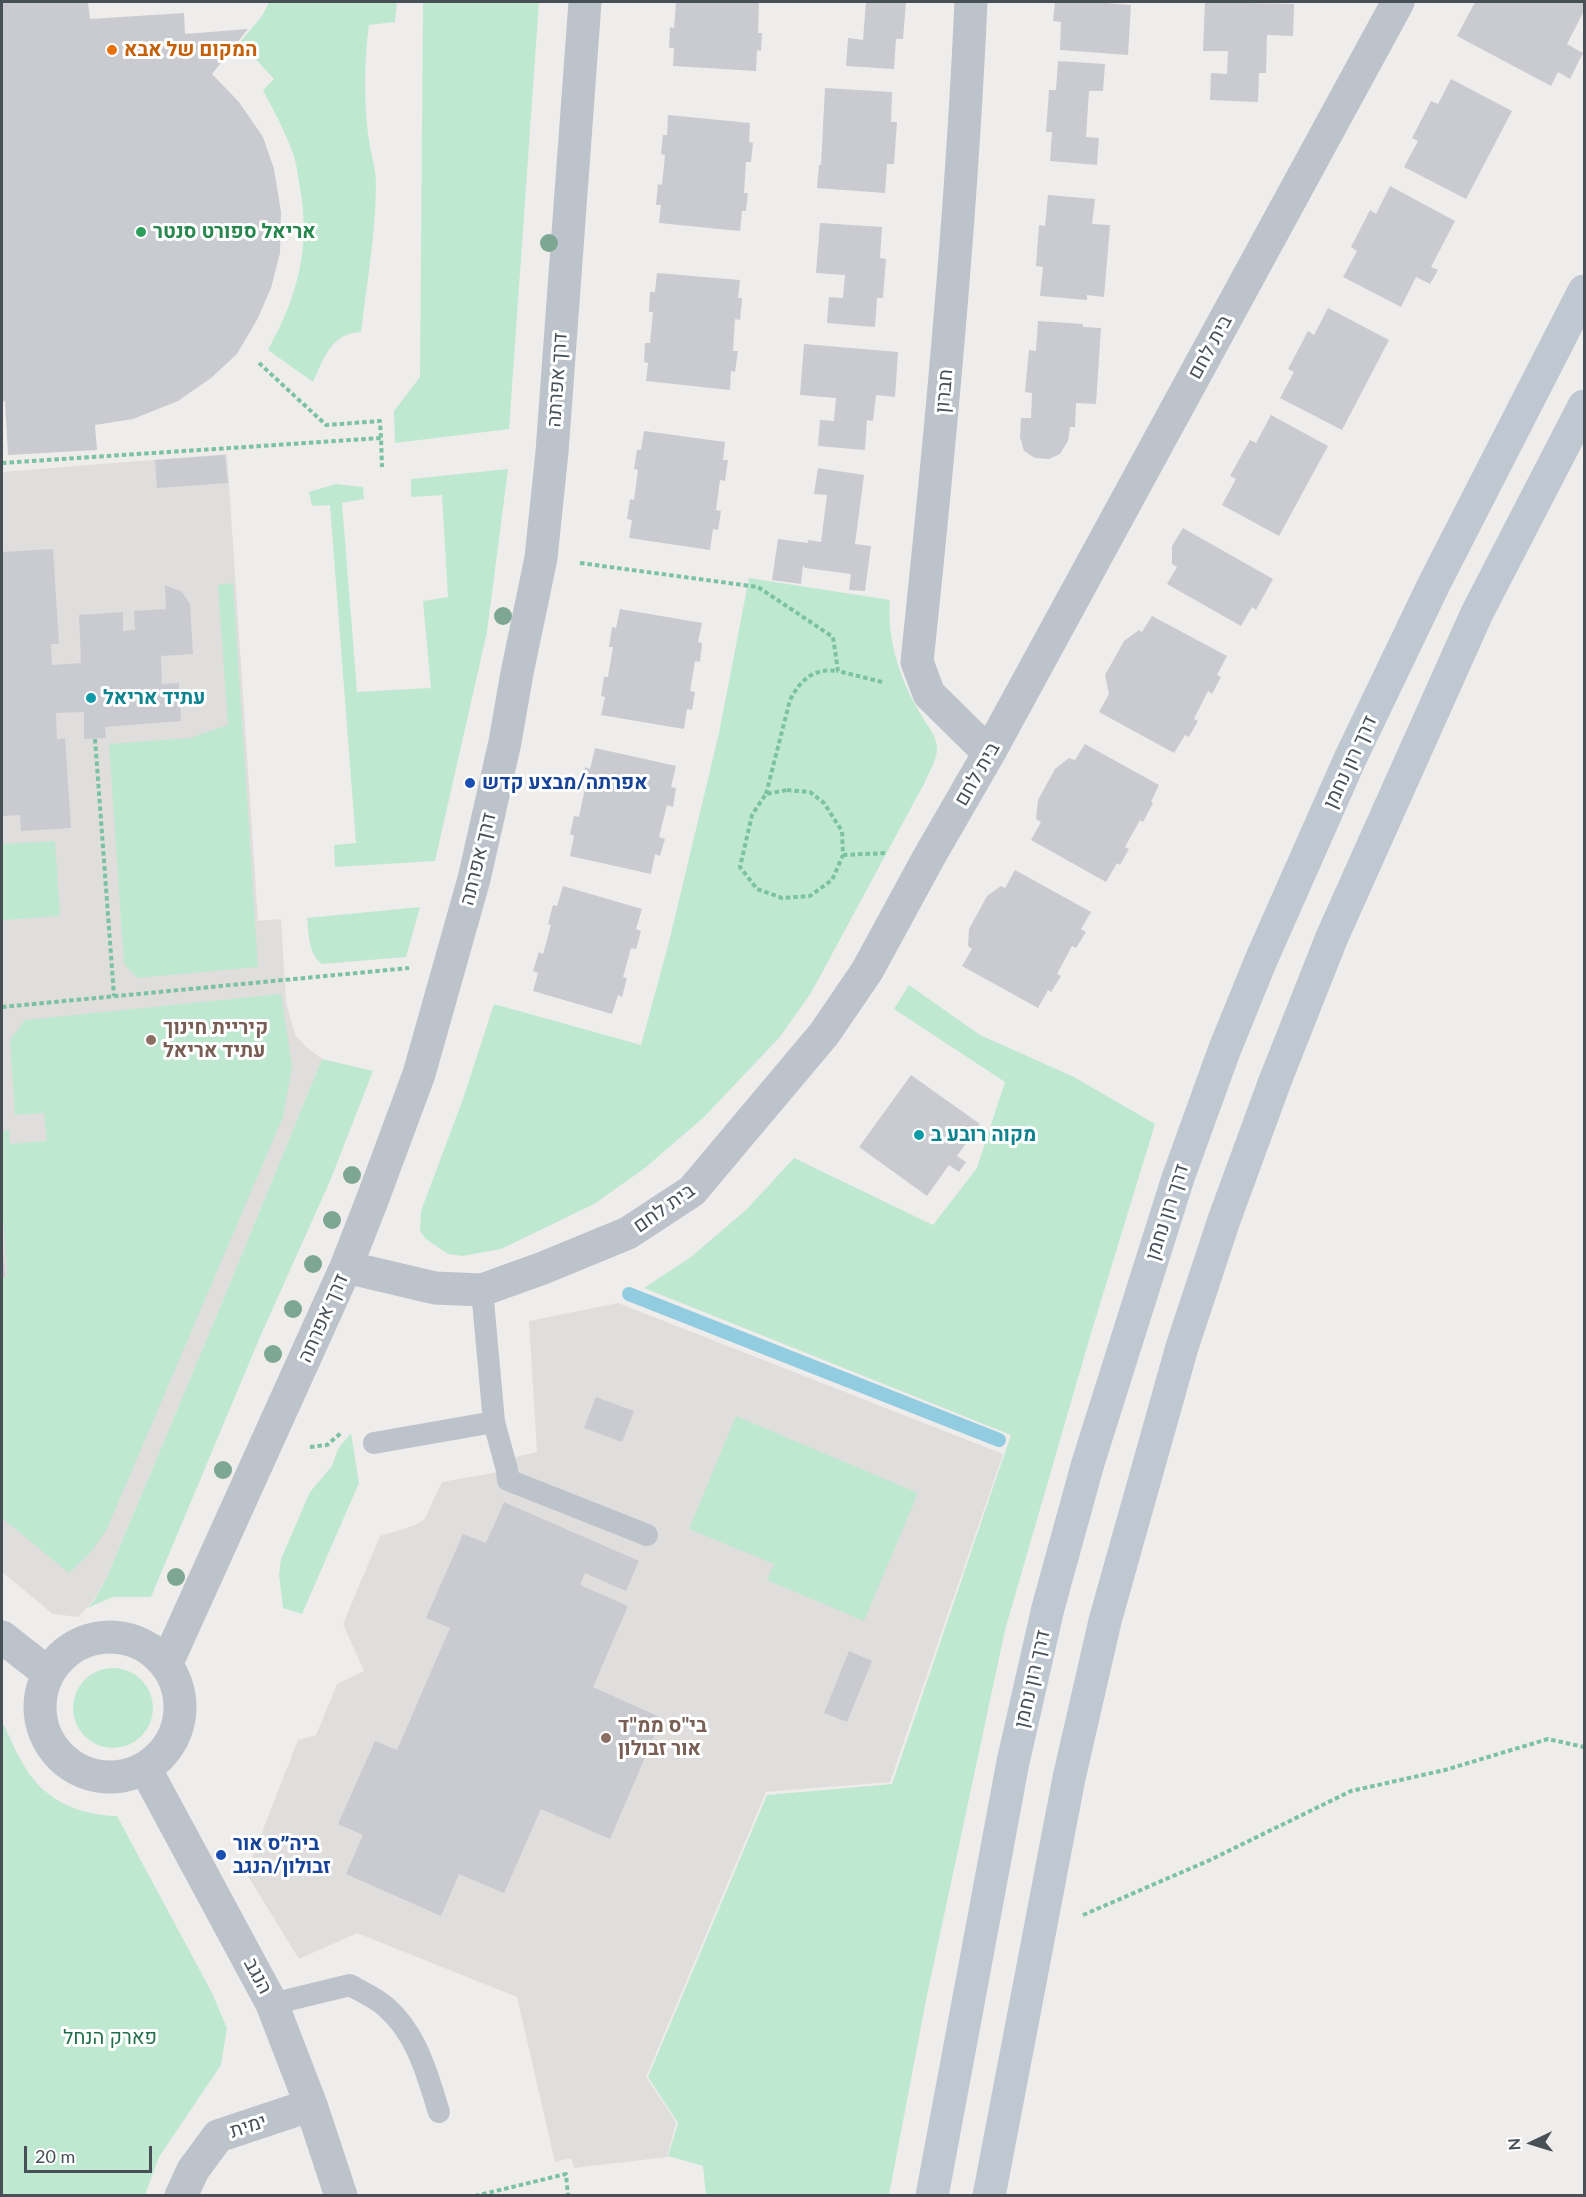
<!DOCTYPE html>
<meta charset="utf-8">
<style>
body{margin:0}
#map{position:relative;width:1586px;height:2197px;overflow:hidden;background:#efecec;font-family:Lato,sans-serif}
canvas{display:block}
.frame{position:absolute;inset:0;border:3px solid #474f57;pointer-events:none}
.north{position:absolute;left:1502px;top:2113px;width:60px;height:60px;-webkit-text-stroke:4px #fff;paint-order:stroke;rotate:266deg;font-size:16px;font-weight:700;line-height:24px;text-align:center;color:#474f57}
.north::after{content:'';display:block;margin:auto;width:21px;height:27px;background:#474f57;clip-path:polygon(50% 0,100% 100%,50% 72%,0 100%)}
.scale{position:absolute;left:24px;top:2146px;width:128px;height:27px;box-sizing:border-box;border:3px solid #474f57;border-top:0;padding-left:8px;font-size:18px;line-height:21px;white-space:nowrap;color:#474f57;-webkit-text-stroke:4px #fff;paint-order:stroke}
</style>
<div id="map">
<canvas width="1586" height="2197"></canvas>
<div class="frame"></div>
<div class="north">N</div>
<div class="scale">20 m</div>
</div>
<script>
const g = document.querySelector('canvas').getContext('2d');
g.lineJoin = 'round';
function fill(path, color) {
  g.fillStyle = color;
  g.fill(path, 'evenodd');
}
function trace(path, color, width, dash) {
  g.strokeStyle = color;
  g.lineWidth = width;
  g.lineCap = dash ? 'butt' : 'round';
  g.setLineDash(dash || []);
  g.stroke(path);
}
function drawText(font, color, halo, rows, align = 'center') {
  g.font = font + ' Lato,Heebo,sans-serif';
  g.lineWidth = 6;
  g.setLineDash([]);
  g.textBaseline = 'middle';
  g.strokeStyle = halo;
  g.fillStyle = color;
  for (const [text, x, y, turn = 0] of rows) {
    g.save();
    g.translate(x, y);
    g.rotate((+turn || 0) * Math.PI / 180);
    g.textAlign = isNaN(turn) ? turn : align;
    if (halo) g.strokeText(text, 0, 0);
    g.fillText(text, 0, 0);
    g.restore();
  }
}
fill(new Path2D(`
 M227 454 258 921 281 919 286 1002 295 1035 305 1046 322 1059 226 1293 107 1577 93 1601 78 1617 53 1614 2 1572V472Z
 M618 1303 1003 1454 890 1782 766 1792 646 2077 676 2122 667 2157 574 2168 571 2158 555 2162 517 1997 357 1933 299 1959 246 1873 298 1740 316 1735 337 1684 364 1671 343 1624 380 1536 413 1526 424 1520 442 1482 515 1469V1457L537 1452 529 1321Z`), '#e0dddd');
fill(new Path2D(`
 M269 2H397L395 22 369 25C364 59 364 106 369 140 371 154 375 166 376 181 376 232 367 282 361 332 331 333 324 358 313 382L268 350C297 297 311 249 300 188 298 177 297 166 294 156 286 133 274 111 263 90L274 79 240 42 262 16Z
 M423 2H539L509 429 395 443 394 411 420 377Z
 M508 469 487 632 435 861 335 867 334 845 356 843 330 505 312 506 309 492 336 484 363 487 364 499 342 503 357 692 431 688 423 601 448 597 442 495 411 497V479Z
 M749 578 890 600C887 636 898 674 916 706 921 717 934 732 936 742 940 756 930 770 925 782L811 993 779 1038 704 1117 645 1168 594 1204 501 1249 462 1256 448 1254 426 1239 420 1231 421 1211 463 1099 494 1004 641 1045 669 942 719 733Z
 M233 583 258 967 137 978 124 964 109 744 190 738 228 725 218 585Z
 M55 841 60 916 2 920V844Z
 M420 907 406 957 322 964C308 954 309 934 307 918Z
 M909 985 980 1035 1074 1077 1155 1124 1089 1340 1005 1630 927 1995 889 2195H706L703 2166 668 2156 678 2123 648 2077 767 1795 892 1784 1011 1435 644 1288 691 1257 746 1210 794 1158 933 1225 977 1168 1005 1082 894 1009Z
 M281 994 292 1066 283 1117 106 1531 89 1554 69 1573 2 1518V1278L7 1277 2 1201V1131L9 1130 10 1144 47 1141 44 1113 15 1115 10 1040 25 1020Z
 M322 1059 373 1071 330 1181 260 1337 151 1597H113L87 1608 94 1601 107 1577 226 1293Z
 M736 1416 918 1493 864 1621 767 1580 774 1564 689 1529Z
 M351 1433 359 1483 302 1614 283 1608 279 1575 281 1559 310 1492 332 1466 338 1449Z
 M73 1708a40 40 0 1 1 80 0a40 40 0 1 1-80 0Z
 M2 1722C10 1736 15 1751 23 1764 43 1800 78 1815 117 1816L212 1993 227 2028 221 2065 159 2157 145 2195H2Z`), '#bfe8d1');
trace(new Path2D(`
 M629 1294 999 1440`), '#91cce0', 14);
fill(new Path2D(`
 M2 2H88L90 19 184 13 185 34 248 29 212 74 239 102 263 137 274 169 281 212 280 253 271 288 258 318 237 354 211 378 178 401 133 419 95 425 97 450 8 455 5 401 2 402Z
 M676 2H759L758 33H762L761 51 757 50 756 71 673 66 674 48H669L670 27 674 28Z
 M866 2H906L903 39H896L894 69 846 66 848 38 863 40Z
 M1055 2H1094L1131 5 1128 55 1060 50 1061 22 1053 21Z
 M1205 2 1294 4 1293 36 1267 35 1266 73H1259L1258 102 1210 100 1211 73 1227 74 1228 51H1203Z
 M1475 2H1584V11L1567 44 1583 53 1570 79 1558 72 1551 86 1457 36Z
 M1058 61 1105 64 1103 91H1089L1086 137 1099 138 1097 165 1050 161 1052 132H1046L1049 90H1056Z
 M1451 79 1512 111 1466 199 1404 167 1418 141 1412 138 1431 101 1438 104Z
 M825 88 892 92 891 122H897L894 164H887L885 193 817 188 819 165H821Z
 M668 115 750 123 749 142 753 143 751 162H746L744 193H748L746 211H742L740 231 659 223 661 205H656L658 184 662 185 665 155 661 154 663 135H667Z
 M1390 186 1455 221 1431 267 1438 270 1430 284 1416 277 1401 307 1343 277 1357 251 1351 247 1370 210 1376 214Z
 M1048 195 1095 199 1092 224 1110 225 1104 297 1087 295V300L1040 296 1043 267 1036 266 1039 225 1045 226Z
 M820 223 882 227 880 258 886 259 883 298H877L875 327 827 323 829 297 843 298 845 275 816 273Z
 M657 273 740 280 738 298H742L740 320 735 319 733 351H738L735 372 731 371 730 390 646 381 648 363 644 362 645 343H650L653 312H649L650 292H655Z
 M1328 308 1389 340 1342 430 1280 398 1294 372 1288 369 1308 331 1314 335Z
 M1038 321 1083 324V327L1101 328 1096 404 1076 403 1075 427H1070L1068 441 1060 454 1049 459 1035 458 1024 451 1020 437 1021 418H1031L1032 393 1025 392 1029 350 1036 351Z
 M804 344 898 352 895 397 876 395 873 421 867 420 865 450 818 446 820 420 834 421 836 398 800 395Z
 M1271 415 1328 446 1279 536 1222 505 1236 479 1230 476 1250 440 1256 443Z
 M644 431 725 442 723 460H728L725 481 720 480 716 510 721 511 718 530 713 529 710 550 629 538 632 520 627 519 630 499 634 500 638 470 634 469 637 450H641Z
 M225 455 228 483 157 488 155 460Z
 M818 468 864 475 855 544 871 546 865 591 849 590 851 574 805 568 803 565 801 584 772 580 778 539 808 543V540L821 542 827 495 814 494Z
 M1183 528 1273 579 1256 610 1252 607 1241 626 1167 584 1177 567 1172 564V546Z
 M53 549 59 644H51L52 665 81 663 79 615 123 612V631L135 630 134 611 166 609 165 585 182 592 190 604 193 654 161 656 162 684 179 683 181 721 105 727 106 738 84 739V712L56 713 57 739 65 738 71 828 21 831 20 815 2 816V552Z
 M620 609 702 623 698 642 702 643 700 662 695 661 690 691 695 692 692 710 687 709 684 729 601 715 605 697 601 696 604 677H608L613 647H609L612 627 616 628Z
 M1152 616 1227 656 1217 675 1221 677 1212 694 1208 691 1194 719 1198 721 1189 737 1185 735 1174 753 1099 712 1109 694 1105 675 1124 641 1139 630 1142 632Z
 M1085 744 1159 785 1151 802 1153 803 1143 822 1140 820 1125 847 1129 849 1120 865 1117 863 1106 882 1031 840 1041 822 1036 819 1038 800 1055 769 1069 758 1075 760Z
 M595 748 676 766 671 787 676 788 673 807 667 805 659 837 665 839 660 856 655 854 651 874 570 856 574 836 570 834 574 816 579 817 585 788 581 786 585 767 590 769Z
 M1015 870 1091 912 1081 929 1086 932 1076 948 1072 946 1057 974 1061 976 1051 992 1048 990 1038 1008 962 966 972 949 968 946 969 929 987 896 1001 886 1005 888Z
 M563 886 642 909 636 929 641 931 636 949 631 948 623 977 627 978 622 997 618 995 612 1014 533 991 538 973 533 971 539 952 543 954 551 925 548 924 553 905 557 906Z
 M911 1075 980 1124 957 1156 966 1162 959 1172 949 1165 927 1196 859 1147Z
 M2 1249H3L5 1277H2Z
 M596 1397 634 1411 622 1442 584 1428Z
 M504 1502 639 1561 626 1591 585 1573 580 1585 628 1606 593 1687 662 1718 610 1839 541 1809 504 1893 459 1874 441 1916 346 1874 363 1835 338 1824 375 1741 397 1750 450 1628 426 1618 463 1534 486 1543Z
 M849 1651 872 1661 847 1722 824 1713Z`), '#cacbd0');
trace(new Path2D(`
 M259 363 326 425 380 421 381 438
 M2 463 381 438 382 467
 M580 563 758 587 833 637 838 671 882 682
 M95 739 114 996
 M787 790 810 792 824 803 842 831 843 855 832 880 810 896 782 898 757 889 740 867 752 815 766 794Z
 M766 794 790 700C801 679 814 668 838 671
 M843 855 887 853
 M2 1007 409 968
 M310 1447 327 1445 341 1433
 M1083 1915 1210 1860 1351 1791 1445 1770 1548 1739 1584 1747
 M475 2196 566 2174 568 2196`), '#7bc2a2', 4, [4.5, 3]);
trace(new Path2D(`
 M482 1290 494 1422 507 1470 508 1480 647 1535
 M374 1443 494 1422
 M272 2004 350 1985C362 1992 376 1998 386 2007 417 2034 427 2074 439 2112`), '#bcc3ca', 22);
trace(new Path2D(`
 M971 2C961 222 940 442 917 662L929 694 989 753
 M346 1267 435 1288 482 1290 543 1268 628 1233 692 1191 824 1034 867 971 929 857 989 753 1398 2
 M2 1637 48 1673
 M40 1707a70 70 0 1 1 140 0a70 70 0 1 1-140 0Z
 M166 1665 346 1267 373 1198 419 1074 474 879 505 742 517 673 541 558 552 452 585 2
 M146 1770 272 2004 311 2105 341 2196
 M181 2196 193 2170 218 2136 311 2105`), '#bcc3ca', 33);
trace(new Path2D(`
 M932 2196 1013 1762 1048 1608 1088 1463 1178 1178 1224 1051 1261 960 1350 759 1434 584 1584 291
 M989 2196 1069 1778 1105 1621 1182 1347 1224 1220 1275 1081 1332 937 1477 613 1584 406`), '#bfc7d1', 33);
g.fillStyle = '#7ea793';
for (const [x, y] of [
 [549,243],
 [503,616],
 [352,1175],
 [332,1220],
 [313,1264],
 [293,1309],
 [273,1354],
 [223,1470],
 [176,1577]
]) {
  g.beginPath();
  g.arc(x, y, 9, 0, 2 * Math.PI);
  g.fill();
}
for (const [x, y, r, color] of [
 [112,50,6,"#e8710a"],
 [141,232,6,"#2e9e5b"],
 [91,698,6,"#0f9aa8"],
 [470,783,6,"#1a4fb4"],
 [151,1040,6,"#8d6e63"],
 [919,1135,6,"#0f9aa8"],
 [606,1738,6,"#8d6e63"],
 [221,1855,6,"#1a4fb4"]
]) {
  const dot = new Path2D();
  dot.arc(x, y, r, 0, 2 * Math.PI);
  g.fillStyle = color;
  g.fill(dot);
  trace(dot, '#fff', 2);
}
drawText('bold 20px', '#c56008', '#fff', [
 ["המקום של אבא",124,50]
], 'left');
drawText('bold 20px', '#27864d', '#fff', [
 ["אריאל ספורט סנטר",153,232]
], 'left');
drawText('20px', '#474f57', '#fff', [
 ["בית לחם",1210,347,-61],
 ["דרך אפרתה",557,380,-86],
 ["חברון",944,391,-85],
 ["דרך רון נחמן",1350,762,-65],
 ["בית לחם",977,774,-60],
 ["דרך אפרתה",478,859,-76],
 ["בית לחם",664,1208,-35],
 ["דרך רון נחמן",1167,1212,-72],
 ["דרך אפרתה",323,1318,-66],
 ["דרך רון נחמן",1032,1679,-77],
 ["הנגב",258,1976,62],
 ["ימית",248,2126,-18]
]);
drawText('bold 20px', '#0d838f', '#fff', [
 ["עתיד אריאל",103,698],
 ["מקוה רובע ב",931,1135]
], 'left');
drawText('bold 20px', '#164399', '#fff', [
 ["אפרתה/מבצע קדש",482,783],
 ["ביה״ס אור",233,1844],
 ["זבולון/הנגב",233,1867]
], 'left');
drawText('bold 20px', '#785e54', '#fff', [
 ["קיריית חינוך",163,1028],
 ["עתיד אריאל",163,1051],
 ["בי\"ס ממ\"ד",618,1726],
 ["אור זבולון",618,1749]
], 'left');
drawText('20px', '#216f4b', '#fff', [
 ["פארק הנחל",110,2038]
]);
</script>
